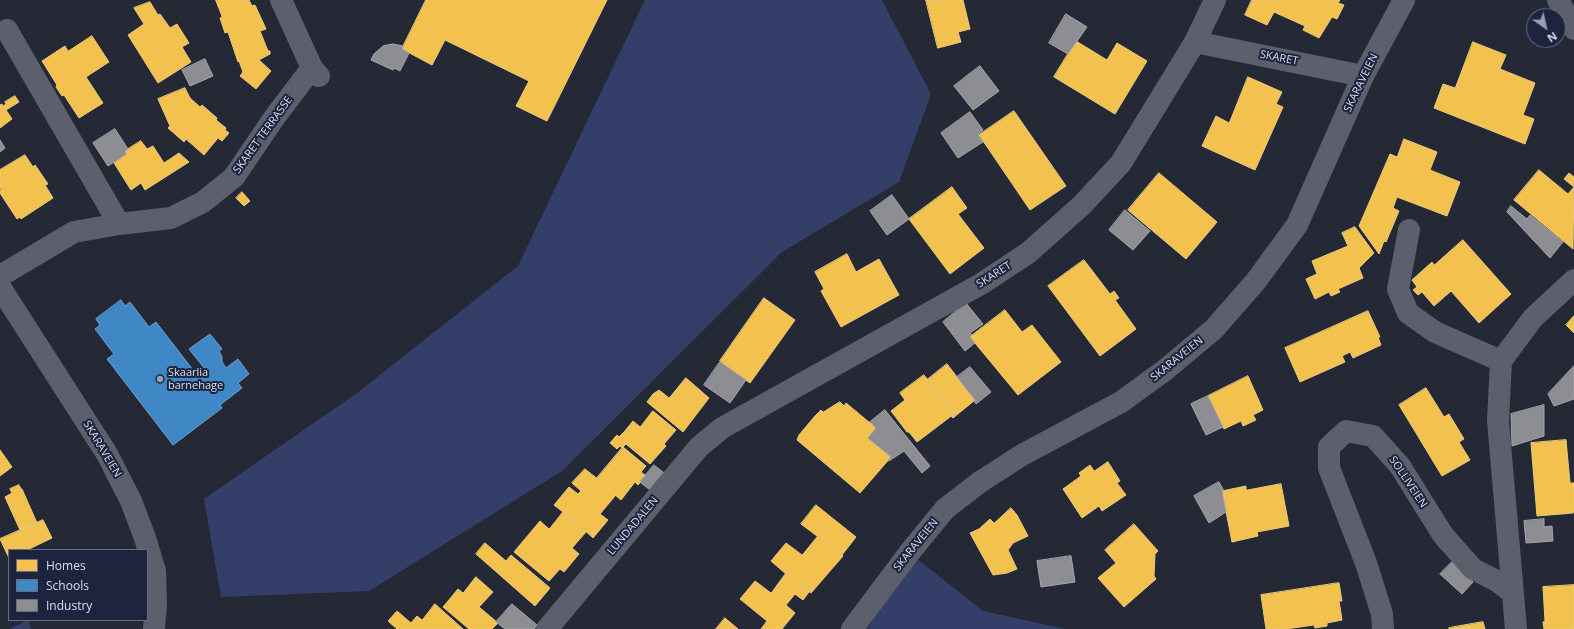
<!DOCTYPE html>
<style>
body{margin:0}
#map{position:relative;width:1574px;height:629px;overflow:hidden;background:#252936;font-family:"Open Sans",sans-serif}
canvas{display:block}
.legend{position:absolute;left:8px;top:549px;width:140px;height:72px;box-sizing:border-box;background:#1d253e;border:1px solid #686f85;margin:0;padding:5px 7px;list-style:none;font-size:12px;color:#d8dff0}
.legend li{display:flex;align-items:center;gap:8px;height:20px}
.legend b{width:20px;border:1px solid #686f85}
.north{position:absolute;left:1526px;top:8px;width:40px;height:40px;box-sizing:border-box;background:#1d253e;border:1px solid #686f85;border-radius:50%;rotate:146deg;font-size:11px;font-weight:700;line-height:16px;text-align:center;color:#d8dff0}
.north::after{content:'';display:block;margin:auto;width:14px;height:18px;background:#999faf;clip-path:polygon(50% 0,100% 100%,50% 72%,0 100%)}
</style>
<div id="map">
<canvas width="1574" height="629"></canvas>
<ul class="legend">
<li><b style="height:11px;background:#f2c14e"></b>Homes</li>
<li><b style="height:11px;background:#3f88c5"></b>Schools</li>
<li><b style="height:11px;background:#8d8d92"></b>Industry</li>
</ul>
<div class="north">N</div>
</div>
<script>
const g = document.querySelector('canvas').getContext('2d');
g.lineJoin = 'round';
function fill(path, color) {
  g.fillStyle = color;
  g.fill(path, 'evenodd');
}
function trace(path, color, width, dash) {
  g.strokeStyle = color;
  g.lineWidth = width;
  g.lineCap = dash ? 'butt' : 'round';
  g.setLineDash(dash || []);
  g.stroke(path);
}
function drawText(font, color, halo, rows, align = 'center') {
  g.font = font + ' "Open Sans",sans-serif';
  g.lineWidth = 4;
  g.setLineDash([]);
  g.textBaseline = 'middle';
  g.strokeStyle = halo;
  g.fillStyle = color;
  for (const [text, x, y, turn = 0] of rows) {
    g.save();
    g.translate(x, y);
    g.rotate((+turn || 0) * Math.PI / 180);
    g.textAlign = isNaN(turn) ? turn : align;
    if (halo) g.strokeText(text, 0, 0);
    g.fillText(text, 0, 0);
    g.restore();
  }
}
fill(new Path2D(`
 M645 0H882L931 94 899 182 782 252 562 471 369 591 221 597 204 499 357 393 518 266Z
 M912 555 983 611 1065 629H867Z
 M27 620H29L31 629H10Z`), '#343f69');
const homes = new Path2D(`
 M216 0H249L252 6 255 5 266 29 260 31 268 51H270V54L259 60 271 71 256 89 240 76 243 72 239 61 238 62 228 32 225 33 220 18 222 17Z
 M426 0H607L547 121 516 106 529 81 445 40 432 65 402 49Z
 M926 0H963L970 29 958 32 961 42 938 48Z
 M1252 0H1340L1338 3 1344 5 1337 19 1332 17 1319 38 1303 30 1305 26 1274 12 1267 25 1245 15Z
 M150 2 158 15 160 14 170 28 177 24 189 43 182 47 191 62 158 83 128 35 144 24 134 8Z
 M92 36 109 62 86 77 103 103 79 118 64 95 62 96 56 87 57 85 42 61 65 46 68 51Z
 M1076 41 1107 60 1117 43 1147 61 1115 114 1054 77Z
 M1473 42 1506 55 1500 69 1535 83 1523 115 1534 119 1525 144 1434 108 1443 84 1455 88Z
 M1248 77 1282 92 1276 104 1283 107 1255 170 1202 146 1216 116 1229 123Z
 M185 88 190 98 200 107 202 105 217 118 216 120 226 128 225 130 229 133 222 141 218 138 204 155 186 139 184 142 168 128 170 126 158 99Z
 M15 96 19 102 6 110 12 119 0 128V105L2 104 3 106 6 104 5 102Z
 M1014 111 1066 186 1030 210 979 135Z
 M1404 139 1437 152 1430 170 1460 182 1447 216 1397 197 1393 208 1399 211 1386 242 1384 241 1379 254 1359 226 1390 154 1397 157Z
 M141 141 147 149 153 146 164 163 179 153 189 162 145 190 141 183 131 190 114 163 127 154 125 151Z
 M25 155 33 167 35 165 48 184 45 185 53 198 21 219 20 217 17 219 0 193 1 189 0 186V170Z
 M1539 170 1568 194 1574 187 1564 179 1569 173 1574 177 1573 249 1514 200Z
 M1159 173 1217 222 1186 259 1128 210Z
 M952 187 967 208 958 214 984 248 950 274 909 219Z
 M242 192 250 201 244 206 236 198Z
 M1355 227 1374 253 1359 268 1363 278 1338 289 1340 292 1331 296 1329 292 1315 299 1306 279 1317 274 1312 261 1348 246 1342 233Z
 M1463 240 1511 294 1479 323 1451 291 1434 306 1422 292 1418 295 1413 290 1417 287 1412 280 1432 262 1434 265Z
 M847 254 856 272 879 259 899 295 841 327 821 291 824 289 815 272Z
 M1084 260 1110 294 1114 291 1119 298 1115 300 1136 329 1100 356 1048 286Z
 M764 298 795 320 750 383 720 361Z
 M1005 310 1022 332 1032 325 1061 362 1018 395 970 337Z
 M1368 311 1380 337H1378L1381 345 1353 358 1350 352 1342 356 1345 362 1300 382 1285 348Z
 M1574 316V333L1566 325Z
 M947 364 975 400 953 418 951 416 954 414 927 380Z
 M924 375 954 414 917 442 909 432H907L891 411 905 400 900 393Z
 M1248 376 1263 410 1253 415 1256 420 1243 426 1241 421 1224 429 1208 396Z
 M686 378 709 398 683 432 647 402 653 394 659 390 669 398Z
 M1426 388 1444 417 1449 414 1464 439 1459 442 1470 460 1442 476 1399 405Z
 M840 402 844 406 846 403 876 428 868 438 891 457 860 493 797 440 799 435 815 416 821 410 823 412Z
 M653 411 676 430 664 444 666 446 650 464 626 444 622 448 620 446 617 449 610 443 617 435 619 437 624 432 633 421 640 427Z
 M1566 440 1570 483H1574V511L1573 513 1537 516 1531 443Z
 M623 447 646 466 641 472 646 476 638 485 635 482 621 500 608 489 609 488 597 478Z
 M0 450 12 467 0 476Z
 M1108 462 1120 481 1117 483 1126 495 1102 511 1099 506 1082 518 1063 489 1081 476 1079 473 1090 465 1094 471Z
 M585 469 609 488 608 489 615 496 600 514 608 520 593 538 564 511 563 512 554 505 569 487 578 494 581 491 572 483Z
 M1281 484 1289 526 1257 532 1258 536 1232 542 1222 491 1246 486V490Z
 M19 485 21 489H22L37 523 20 530 5 497 12 493 10 489Z
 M816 505 856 537 842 555 819 535 817 536 801 524Z
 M1011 508 1017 515 1028 536 1013 543 1008 550 1017 569 1007 573 993 575 970 533 979 529 990 519 994 523Z
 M564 511 579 524 578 525 586 532 572 548 579 554 564 572 560 569 549 581 514 552 540 521 549 529Z
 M43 520 52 538 27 550H9V558L0 539Z
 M1134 524 1158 551 1155 554 1154 576 1156 579 1124 607 1098 578 1116 563 1105 550Z
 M819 535 843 556 811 593 801 586 803 584 787 572 786 574 771 561 786 543 802 555Z
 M485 543 506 561 511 555 550 588 535 606 476 554Z
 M787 572 803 584 801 586 809 592 803 600 795 594 786 605 795 613 782 629H761L767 621 740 599 755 581 771 593Z
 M476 577 493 592 479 607 498 623 492 629H469L443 607 458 589 463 593Z
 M1339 583 1342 601H1339L1342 620 1327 623V626L1315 628 1314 625 1286 629H1266L1261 595Z
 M1574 585V629H1544L1543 622 1545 621 1543 587Z
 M435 604 463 629H397L388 621 397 611 411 623 417 616 422 620Z
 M725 618 738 629H716Z
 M1483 622 1485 629H1449V628Z`);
fill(homes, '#f2c14e');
trace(homes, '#eaca7f', 1);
const schools = new Path2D(`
 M121 300 125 306 130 302 149 327 156 322 200 379 208 373 189 349 210 334 222 349 219 351 222 357V362L226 368 238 359 249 374 238 383 242 388 220 405 222 408 173 445 107 359 114 354 95 329 100 325 96 319Z`);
fill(schools, '#3f88c5');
trace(schools, '#6da2d2', 1);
const industry = new Path2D(`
 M1066 14 1087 27 1068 54 1049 43Z
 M393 44 403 46 402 49 409 53 400 71 394 68 393 70 371 60 374 54 383 46Z
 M205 59 213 76 190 86 182 70Z
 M980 66 999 91 973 110 954 86Z
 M970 112 983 130 978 134 983 142 958 158 941 133Z
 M115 129 128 149 125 151 126 154 108 166 93 143Z
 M0 140 5 148 0 152Z
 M892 195 909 219 887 235 870 211Z
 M1511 206 1527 219 1530 215 1563 242 1550 258 1507 212Z
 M1125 210 1150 231 1133 250 1109 230Z
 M966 303 983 324 970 333 972 335 970 337 975 343 965 351 943 322Z
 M720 362 746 380 730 403 704 385Z
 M1574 366V399L1554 406 1548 394Z
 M970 367 991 392 976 404 974 401 975 400 957 377Z
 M1208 396 1223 427 1206 435 1191 404Z
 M1544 405V436L1512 446 1511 414Z
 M885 410 930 466 922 473 904 451 889 461 888 460 891 457 868 438 876 428 870 422Z
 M654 465 664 473 650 490 640 482Z
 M1219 482 1224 491H1222L1226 512 1209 523 1194 496Z
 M1544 519V527L1552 526 1553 541 1526 543 1524 521Z
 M1071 556 1075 582 1041 587 1037 561Z
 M1452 562 1473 582 1462 594 1440 574Z
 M512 604 537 625 534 629H505L496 622Z`);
fill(industry, '#8d8d92');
trace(industry, '#a4a6ae', 1);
trace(new Path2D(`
 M281 0 312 68 319 76
 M1558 0 1574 29
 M7 30 119 224
 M1195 42 1363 76
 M1409 230 1398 289 1408 313 1435 332 1501 361
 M0 276 74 232 119 224 171 218 203 202 234 177 274 118 312 68
 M0 287 107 454 131 501 145 538 155 571 156 604 154 629
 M547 629 699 447 722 428 981 284 1028 253 1082 205 1121 163 1195 42 1215 0
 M852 629 909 553 945 509 980 482 1022 455 1121 402 1165 370 1214 329 1256 281 1297 225 1363 76 1404 0
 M1383 629 1382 614 1366 563 1329 468V447L1346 431 1373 436 1400 466 1443 535 1473 569 1497 581 1513 593
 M1516 629 1498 421 1501 361 1533 318 1574 280`), '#5c606c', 22);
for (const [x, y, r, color] of [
 [160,379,4,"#999faf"]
]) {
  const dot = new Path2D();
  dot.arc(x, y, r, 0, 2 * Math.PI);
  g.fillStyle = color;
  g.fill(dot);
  trace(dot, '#1d253e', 1.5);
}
drawText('11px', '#d8dff0', '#1d253e', [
 ["SKARET",1279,58,11],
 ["SKARAVEIEN",1361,83,-64],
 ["SKARET TERRASSE",263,135,-54],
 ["SKARET",994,275,-32],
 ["SKARAVEIEN",1177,359,-39],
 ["SKARAVEIEN",102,449,59],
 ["SOLLIVEIEN",1408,482,56],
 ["LUNDADALEN",633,526,-50],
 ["SKARAVEIEN",916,545,-51]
]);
drawText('11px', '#d8dff0', '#1d253e', [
 ["Skaarlia",168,373],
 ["barnehage",168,386]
], 'left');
</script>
